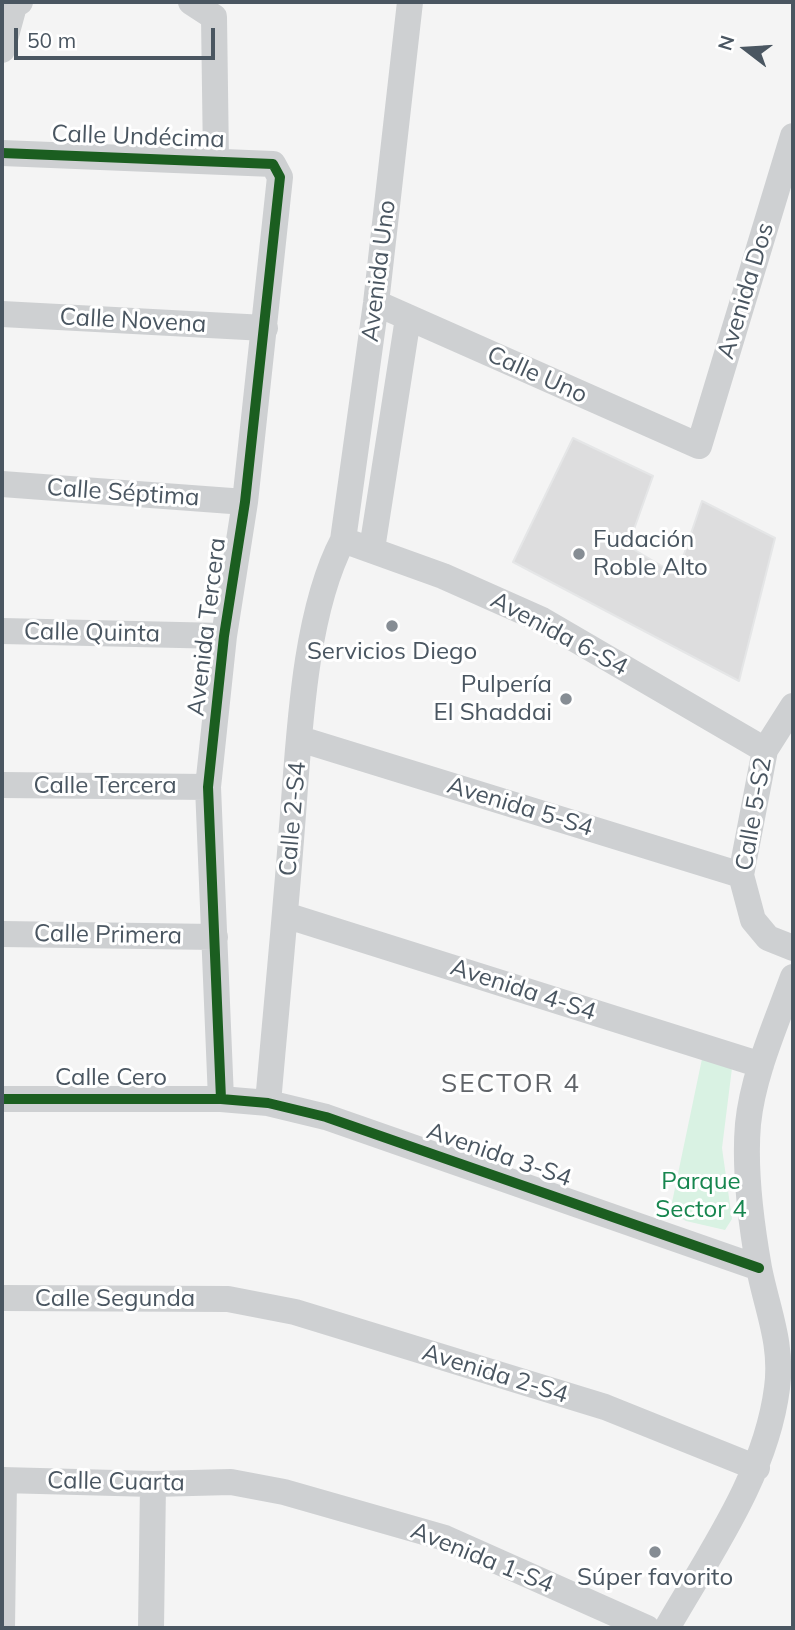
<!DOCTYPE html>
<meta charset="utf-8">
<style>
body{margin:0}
#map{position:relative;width:795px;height:1630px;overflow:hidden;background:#f4f4f4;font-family:Mulish,sans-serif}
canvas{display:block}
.frame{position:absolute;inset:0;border:4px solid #4a5661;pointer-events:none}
.north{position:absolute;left:711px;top:14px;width:70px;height:70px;-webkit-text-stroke:5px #fff;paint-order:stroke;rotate:287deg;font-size:19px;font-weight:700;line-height:28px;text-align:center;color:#4a5661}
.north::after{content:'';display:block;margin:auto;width:24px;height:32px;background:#4a5661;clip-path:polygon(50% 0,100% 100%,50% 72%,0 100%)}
.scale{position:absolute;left:14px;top:28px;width:201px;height:32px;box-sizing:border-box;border:4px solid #4a5661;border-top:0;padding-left:9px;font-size:21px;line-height:24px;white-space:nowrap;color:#4a5661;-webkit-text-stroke:5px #fff;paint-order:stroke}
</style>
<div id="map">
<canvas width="795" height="1630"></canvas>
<div class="frame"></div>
<div class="north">N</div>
<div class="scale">50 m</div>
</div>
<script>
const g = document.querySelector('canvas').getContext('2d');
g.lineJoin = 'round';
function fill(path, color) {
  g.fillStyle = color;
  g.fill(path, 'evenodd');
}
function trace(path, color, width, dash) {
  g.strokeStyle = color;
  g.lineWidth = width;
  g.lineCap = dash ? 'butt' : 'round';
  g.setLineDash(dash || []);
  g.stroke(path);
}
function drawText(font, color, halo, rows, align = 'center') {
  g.font = font + ' Mulish,sans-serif';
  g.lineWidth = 6;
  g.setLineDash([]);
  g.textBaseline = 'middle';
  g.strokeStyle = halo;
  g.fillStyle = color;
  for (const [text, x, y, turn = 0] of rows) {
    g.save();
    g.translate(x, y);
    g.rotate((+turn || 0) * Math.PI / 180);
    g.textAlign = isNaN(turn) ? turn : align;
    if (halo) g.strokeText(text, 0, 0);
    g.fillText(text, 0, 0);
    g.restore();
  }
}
fill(new Path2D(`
 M703 1054 733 1060 722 1148 732 1219 725 1230 686 1221 670 1212Z`), '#d9f2e3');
const building = new Path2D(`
 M573 438 653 476 628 546 677 575 702 501 775 538 739 681 513 562Z`);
fill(building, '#ddddde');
trace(building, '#e5e6e7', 2);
trace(new Path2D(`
 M191 2 214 17 216 160
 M2 50 14 6 20 2
 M2 153 273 164 280 177 245 502 224 636 208 787 221 1099
 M376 303 699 446 793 136
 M2 314 265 328
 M2 484 245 502
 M343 540 443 576 542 620 765 750
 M372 549 408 318
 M2 631 224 636
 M793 706 765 750 741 875 753 920 768 938 793 948
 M300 739 741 875
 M2 785 208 787
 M285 915 761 1065
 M2 934 215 937
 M2 1099H221L268 1103 326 1117 759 1268
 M268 1103C276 1011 285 919 292 827 299 741 303 616 343 540L376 303 410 2
 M2 1298 228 1299 295 1312 605 1407 757 1468
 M2 1480 153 1484 231 1482 284 1492 445 1538 647 1628
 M2 1628 4 1480
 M151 1628 153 1484
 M667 1628C710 1553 766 1475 777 1388 783 1344 767 1309 759 1268 751 1223 744 1170 748 1124 753 1074 776 1024 793 977`), '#ced0d2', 26);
trace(new Path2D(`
 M2 153 273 164 280 177 245 502 224 636 208 787 221 1099
 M2 1099H221L268 1103 326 1117 759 1268`), '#1b5e20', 10);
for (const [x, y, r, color] of [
 [579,554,7,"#868d94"],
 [392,626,7,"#868d94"],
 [566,699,7,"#868d94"],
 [655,1552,7,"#868d94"]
]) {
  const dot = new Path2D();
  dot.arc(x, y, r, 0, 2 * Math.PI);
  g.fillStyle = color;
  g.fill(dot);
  trace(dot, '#fff', 2.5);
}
drawText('24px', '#4a5661', '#fff', [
 ["Calle Undécima",138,137,2],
 ["Avenida Uno",379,271,-83],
 ["Avenida Dos",746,291,-73],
 ["Calle Novena",133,321,3],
 ["Calle Uno",537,375,24],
 ["Calle Séptima",123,493,4],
 ["Avenida Tercera",207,627,-83],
 ["Calle Quinta",92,633,1],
 ["Avenida 6-S4",559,634,28],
 ["Calle Tercera",105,786],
 ["Avenida 5-S4",520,807,17],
 ["Calle 5-S2",754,814,-80],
 ["Calle 2-S4",293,819,-85],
 ["Calle Primera",108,935,1],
 ["Avenida 4-S4",523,990,18],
 ["Calle Cero",111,1078],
 ["Avenida 3-S4",499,1155,19],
 ["Calle Segunda",115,1299],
 ["Avenida 2-S4",495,1374,17],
 ["Calle Cuarta",116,1482,1],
 ["Avenida 1-S4",482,1558,22]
]);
drawText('24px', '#4a5661', '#fff', [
 ["Fudación",593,540,"left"],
 ["Roble Alto",593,568,"left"],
 ["Servicios Diego",392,652],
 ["Pulpería",552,685,"right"],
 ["El Shaddai",552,713,"right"],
 ["Súper favorito",655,1578]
]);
drawText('24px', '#17864f', '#fff', [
 ["Parque",701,1182],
 ["Sector 4",701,1210]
]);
g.letterSpacing = '2px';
drawText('26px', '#5f6368', '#fff', [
 ["SECTOR 4",511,1084]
]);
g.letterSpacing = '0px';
</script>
